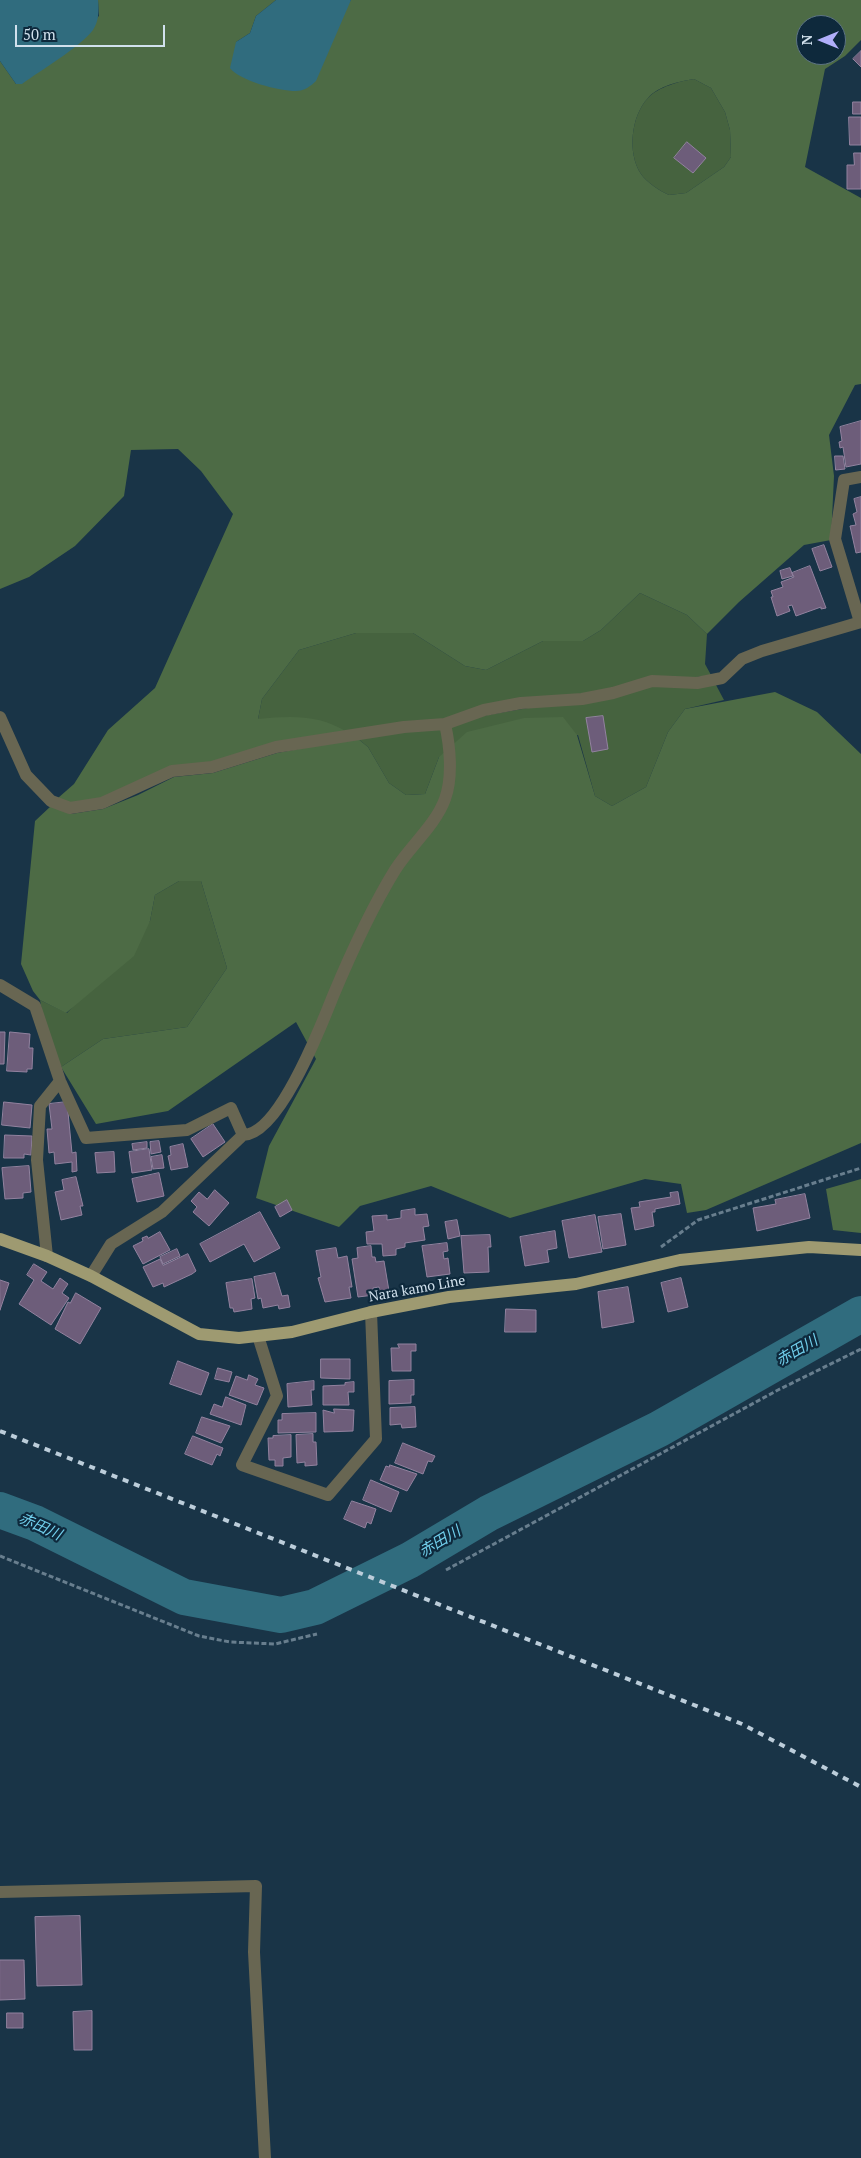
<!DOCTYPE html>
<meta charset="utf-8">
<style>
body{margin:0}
#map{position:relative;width:861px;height:2158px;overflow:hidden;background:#193447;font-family:"PT Serif",serif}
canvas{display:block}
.north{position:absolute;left:796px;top:15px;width:50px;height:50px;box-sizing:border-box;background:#0e293c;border:1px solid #5c7383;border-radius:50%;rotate:270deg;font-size:14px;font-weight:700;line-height:20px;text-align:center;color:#d1e1ed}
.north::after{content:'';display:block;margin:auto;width:18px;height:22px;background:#b0aefa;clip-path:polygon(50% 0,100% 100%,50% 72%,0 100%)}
.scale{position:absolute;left:15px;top:25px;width:150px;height:22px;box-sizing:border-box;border:2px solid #d1e1ed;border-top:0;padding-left:6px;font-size:15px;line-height:18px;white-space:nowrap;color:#d1e1ed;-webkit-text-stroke:4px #0e293c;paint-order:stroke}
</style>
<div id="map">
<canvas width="861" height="2158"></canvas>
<div class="north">N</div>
<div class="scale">50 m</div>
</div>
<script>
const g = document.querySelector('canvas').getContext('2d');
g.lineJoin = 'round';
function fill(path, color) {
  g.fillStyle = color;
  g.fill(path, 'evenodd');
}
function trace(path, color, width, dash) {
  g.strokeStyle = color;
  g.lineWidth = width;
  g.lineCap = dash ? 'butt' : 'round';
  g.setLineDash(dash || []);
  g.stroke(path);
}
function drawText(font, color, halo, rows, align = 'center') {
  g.font = font + ' "PT Serif","Noto Sans JP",serif';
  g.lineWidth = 4.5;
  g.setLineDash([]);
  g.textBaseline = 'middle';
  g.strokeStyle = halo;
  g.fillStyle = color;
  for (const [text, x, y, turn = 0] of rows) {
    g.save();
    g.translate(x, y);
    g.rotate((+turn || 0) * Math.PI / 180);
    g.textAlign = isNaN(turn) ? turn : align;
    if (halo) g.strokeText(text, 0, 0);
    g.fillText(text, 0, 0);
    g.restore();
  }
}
fill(new Path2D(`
 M694 79 711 88 725 112 730 130 731 157 724 167 686 193 669 195C660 191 646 182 641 174 627 153 631 116 648 98 658 87 680 81 694 79Z
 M640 593 687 615 707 634 705 664 711 675 612 689 444 719 347 732 258 719 262 699 299 650 356 633H413L465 666 486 670 543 641H583L601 630Z
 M716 685 724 700 685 709 668 732 646 787 612 806 595 796 578 735 439 757 425 794 406 795 389 783 368 747 357 738 653 686Z
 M179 881H201L227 968 187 1027 103 1039 61 1067 45 1027 40 1000 67 1013 150 921 155 895Z`), '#46633f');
fill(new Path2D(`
 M98 0H276L256 16 250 33 236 42 347 6 351 0H861V40L845 56 825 69 805 167 861 198V384L855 385 829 435 834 476 831 540 804 545 739 602 707 634 687 615 640 593 601 630 583 641H543L486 670 465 666 413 633H356L299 650 262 699 258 719C290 716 318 714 347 732L275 743 101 799 69 804 58 798 74 784 108 730 155 688 233 514 201 471 178 449 131 450 124 496 75 546 29 577 0 589V61L16 84 99 16ZM806 25H836V55H806ZM694 79 711 88 725 112 730 130 731 157 724 167 686 193 669 195C660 191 646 182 641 174 627 153 631 116 648 98 658 86 680 81 694 79Z
 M775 692 817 712 861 754V1143L706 1210 687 1213 681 1184 645 1179 510 1218 431 1186 360 1206 339 1227 256 1198 269 1146 316 1059 296 1022 168 1111 96 1124 61 1067 103 1039 187 1027 227 968 201 881H179L155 895 150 921 134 956 66 1013 40 1000 33 991 21 964 35 821 51 806 71 814 103 809 138 795 174 777 213 773 277 753 357 738 368 747 389 783 406 795 425 794 439 757 467 732 524 718 563 717 577 735 595 796 612 806 646 787 668 732 685 709Z
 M861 1179V1233L833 1230 826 1189Z`), '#4d6b45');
fill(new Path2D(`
 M0 0H98C99 11 99 21 93 30 79 48 41 70 22 84H16L0 61Z
 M276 0H351L316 81C311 86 304 91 296 91 279 91 240 81 230 68L236 42 250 33 256 16Z`), '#306c7e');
trace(new Path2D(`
 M0 1510 35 1523 184 1597 281 1615 315 1607 410 1560 489 1513 659 1429 861 1314`), '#306c7e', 36);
const building = new Path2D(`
 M861 51V67L853 59Z
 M853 102H861V114H853Z
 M849 117H861V145H850Z
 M687 142 706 158 693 173 674 158Z
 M854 153H861V189H847V165H854Z
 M861 421V464L846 467 843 447 840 448 839 442 842 441 840 427Z
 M835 456H843L845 469 836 470Z
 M861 497V552L856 553 850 526 856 525 853 514 857 512 854 499Z
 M824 545 832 567 820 571 812 549Z
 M810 566 826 608 821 609V607L796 616 792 605 788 606 790 611 777 616 771 597H773L771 591 783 587 781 582 794 577 792 573Z
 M790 568 793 576 782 579 780 571Z
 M603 716 608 749 592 752 586 718Z
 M0 1032H5L4 1064H0Z
 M10 1032 30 1034 29 1048H33L32 1069H27V1072L7 1071Z
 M4 1102 32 1105 30 1128 2 1125Z
 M67 1102 72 1153 76 1152 77 1171 72 1172V1162L55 1164 54 1152 49 1153 47 1129H52L49 1104Z
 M213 1124 225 1142 203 1157 191 1139Z
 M5 1135 32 1136 31 1155 24 1154V1158H4Z
 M159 1141 161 1152 151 1154 150 1142Z
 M147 1142V1148L133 1150 132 1144Z
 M183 1144 188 1167 171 1170 168 1156 171 1155 170 1147Z
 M149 1149 152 1170 132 1173 129 1152Z
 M114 1152 115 1172 97 1173 95 1153Z
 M162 1155 164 1168 153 1169 151 1157Z
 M29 1166 31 1192 23 1193V1198L5 1199 2 1168Z
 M159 1173 164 1196 137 1202 132 1179Z
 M76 1177 83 1206H80L82 1215 61 1220 55 1192 64 1190 62 1180Z
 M215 1190 229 1203 209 1226 193 1212 197 1207 191 1201 199 1192 207 1199Z
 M678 1192 680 1204 655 1209V1212H652L654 1226 635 1230 631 1208 640 1207 639 1202 671 1197 670 1193Z
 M805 1194 810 1218 757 1231 753 1208 776 1204 775 1200Z
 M287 1200 292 1210 280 1217 275 1207Z
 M415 1209V1215L427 1214 429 1226 423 1227 425 1240 405 1243V1247L396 1249V1255L383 1256 382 1244H367L366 1232 374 1231 372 1216 387 1215V1220L401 1218V1211Z
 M260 1212 280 1248 254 1262 244 1244 210 1262 200 1244Z
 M621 1214 626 1245 603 1249 598 1217Z
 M595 1215 602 1252 569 1258 562 1221Z
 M457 1220 460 1236 448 1239 445 1222Z
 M555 1231 557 1248 547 1250 549 1262 525 1266 520 1237Z
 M160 1232 170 1250 143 1264 133 1246 143 1241 142 1238 147 1236 148 1238Z
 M490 1235 491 1247H488L489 1272 464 1273 461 1236Z
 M447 1243 448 1251 443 1252 444 1259 448 1258 450 1274 427 1277 422 1246Z
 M371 1246 372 1257H375L376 1262 384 1261 389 1291 380 1293 379 1287 373 1288 374 1295 358 1297 352 1259 358 1258 357 1248Z
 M336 1248 338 1258 347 1256 352 1287H349L351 1298 325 1302 318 1278 321 1277 316 1251Z
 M177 1249 180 1256 163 1264 160 1257Z
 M188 1254 196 1271 192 1274 164 1287 163 1283 153 1287 143 1267 160 1259 163 1265Z
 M34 1264 47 1272 41 1281 53 1289 60 1278 68 1284 62 1293 69 1298 51 1325 19 1304 34 1280 27 1275Z
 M275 1273 282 1296 288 1295 290 1307 279 1309 278 1305 263 1308 261 1298 258 1299 254 1277Z
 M681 1278 688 1307 668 1312 661 1283Z
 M252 1279 255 1298 251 1299 252 1309 234 1312 233 1308H230L226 1283Z
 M0 1280 9 1283 0 1310Z
 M628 1287 634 1322 602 1328 598 1292Z
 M76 1293 101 1308 80 1344 55 1329 68 1302 70 1303Z
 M506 1309 536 1310V1332H505Z
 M398 1344H416V1351H411V1371H392L391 1348H399Z
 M321 1359H350V1379L321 1378Z
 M178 1361 209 1373 201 1395 170 1384Z
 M218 1368 232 1372 229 1382 215 1379Z
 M249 1375 258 1379 255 1385 264 1388 257 1405 229 1395 236 1376 247 1380Z
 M414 1380V1395H411V1403L389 1404V1381Z
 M314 1381V1390H311L312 1405 288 1407 287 1384Z
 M354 1382V1392H348L349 1405H323V1386L345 1385V1383Z
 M226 1397 246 1405 241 1425 210 1414 214 1404 222 1407Z
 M415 1407 416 1427 402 1428 401 1424 390 1425V1408Z
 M334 1409 354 1410 353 1431 324 1432 323 1410 334 1413Z
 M316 1413V1432L278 1433V1420H282V1414Z
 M202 1417 230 1426 221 1443 196 1433Z
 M313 1434V1442H316L317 1465 305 1466V1462L297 1463 296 1435Z
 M291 1435V1457L283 1458V1466H275V1460H269L268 1438H273V1436Z
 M193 1436 223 1448 220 1456 217 1454 212 1465 185 1454Z
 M403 1443 435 1456 432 1462 428 1461 423 1474 395 1463Z
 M390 1465 417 1474 407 1491 380 1480 386 1466 389 1467Z
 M371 1480 399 1492 391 1512 363 1500Z
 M352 1501 376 1509 371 1524 367 1522 365 1528 344 1519Z
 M80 1916 82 1985 37 1986 35 1917Z
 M0 1960H24L25 1999 0 2000Z
 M92 2011V2050H74L73 2012Z
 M7 2013H23V2028H7Z`);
fill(building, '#6d5d7a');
trace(building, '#92829f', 1);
trace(new Path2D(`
 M661 1247 698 1220 861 1168
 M0 1556 199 1636 230 1642 275 1644 317 1634
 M446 1570 778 1390 861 1349`), '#687e8e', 3, [5, 2.5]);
trace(new Path2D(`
 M860 622 835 539 844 480 861 477
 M0 717 26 775 51 801 70 808 102 803 172 771 212 767 276 747 404 727 445 724 484 710 521 703 582 699 613 693 652 681 697 683 722 678 742 659 762 651 861 622
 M0 985 35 1006 60 1081 86 1138 187 1130 231 1108 243 1135
 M47 1256 37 1160 40 1106 60 1081
 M91 1276 111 1244 162 1212 243 1135C279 1135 321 1026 333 996 351 953 371 909 395 870 410 846 435 826 445 799 453 777 450 746 445 724
 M258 1336 277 1396 242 1465 328 1495 376 1439 371 1312
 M0 1892 256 1886 254 1952 265 2158`), '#686652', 12);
trace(new Path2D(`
 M0 1239 47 1256 91 1276 199 1334 239 1338 292 1332 371 1312 449 1297 576 1284 680 1260 809 1247 861 1250`), '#9e9a71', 12);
trace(new Path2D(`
 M0 1431 742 1724 861 1787`), '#bccdda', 4, [6, 6]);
drawText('14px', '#d1e1ed', '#0e293c', [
 ["Nara kamo Line",417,1289,-10]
]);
drawText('italic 15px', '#71cfec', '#0e293c', [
 ["赤田川",797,1351,-30],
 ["赤田川",40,1527,24],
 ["赤田川",440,1542,-31]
]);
</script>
